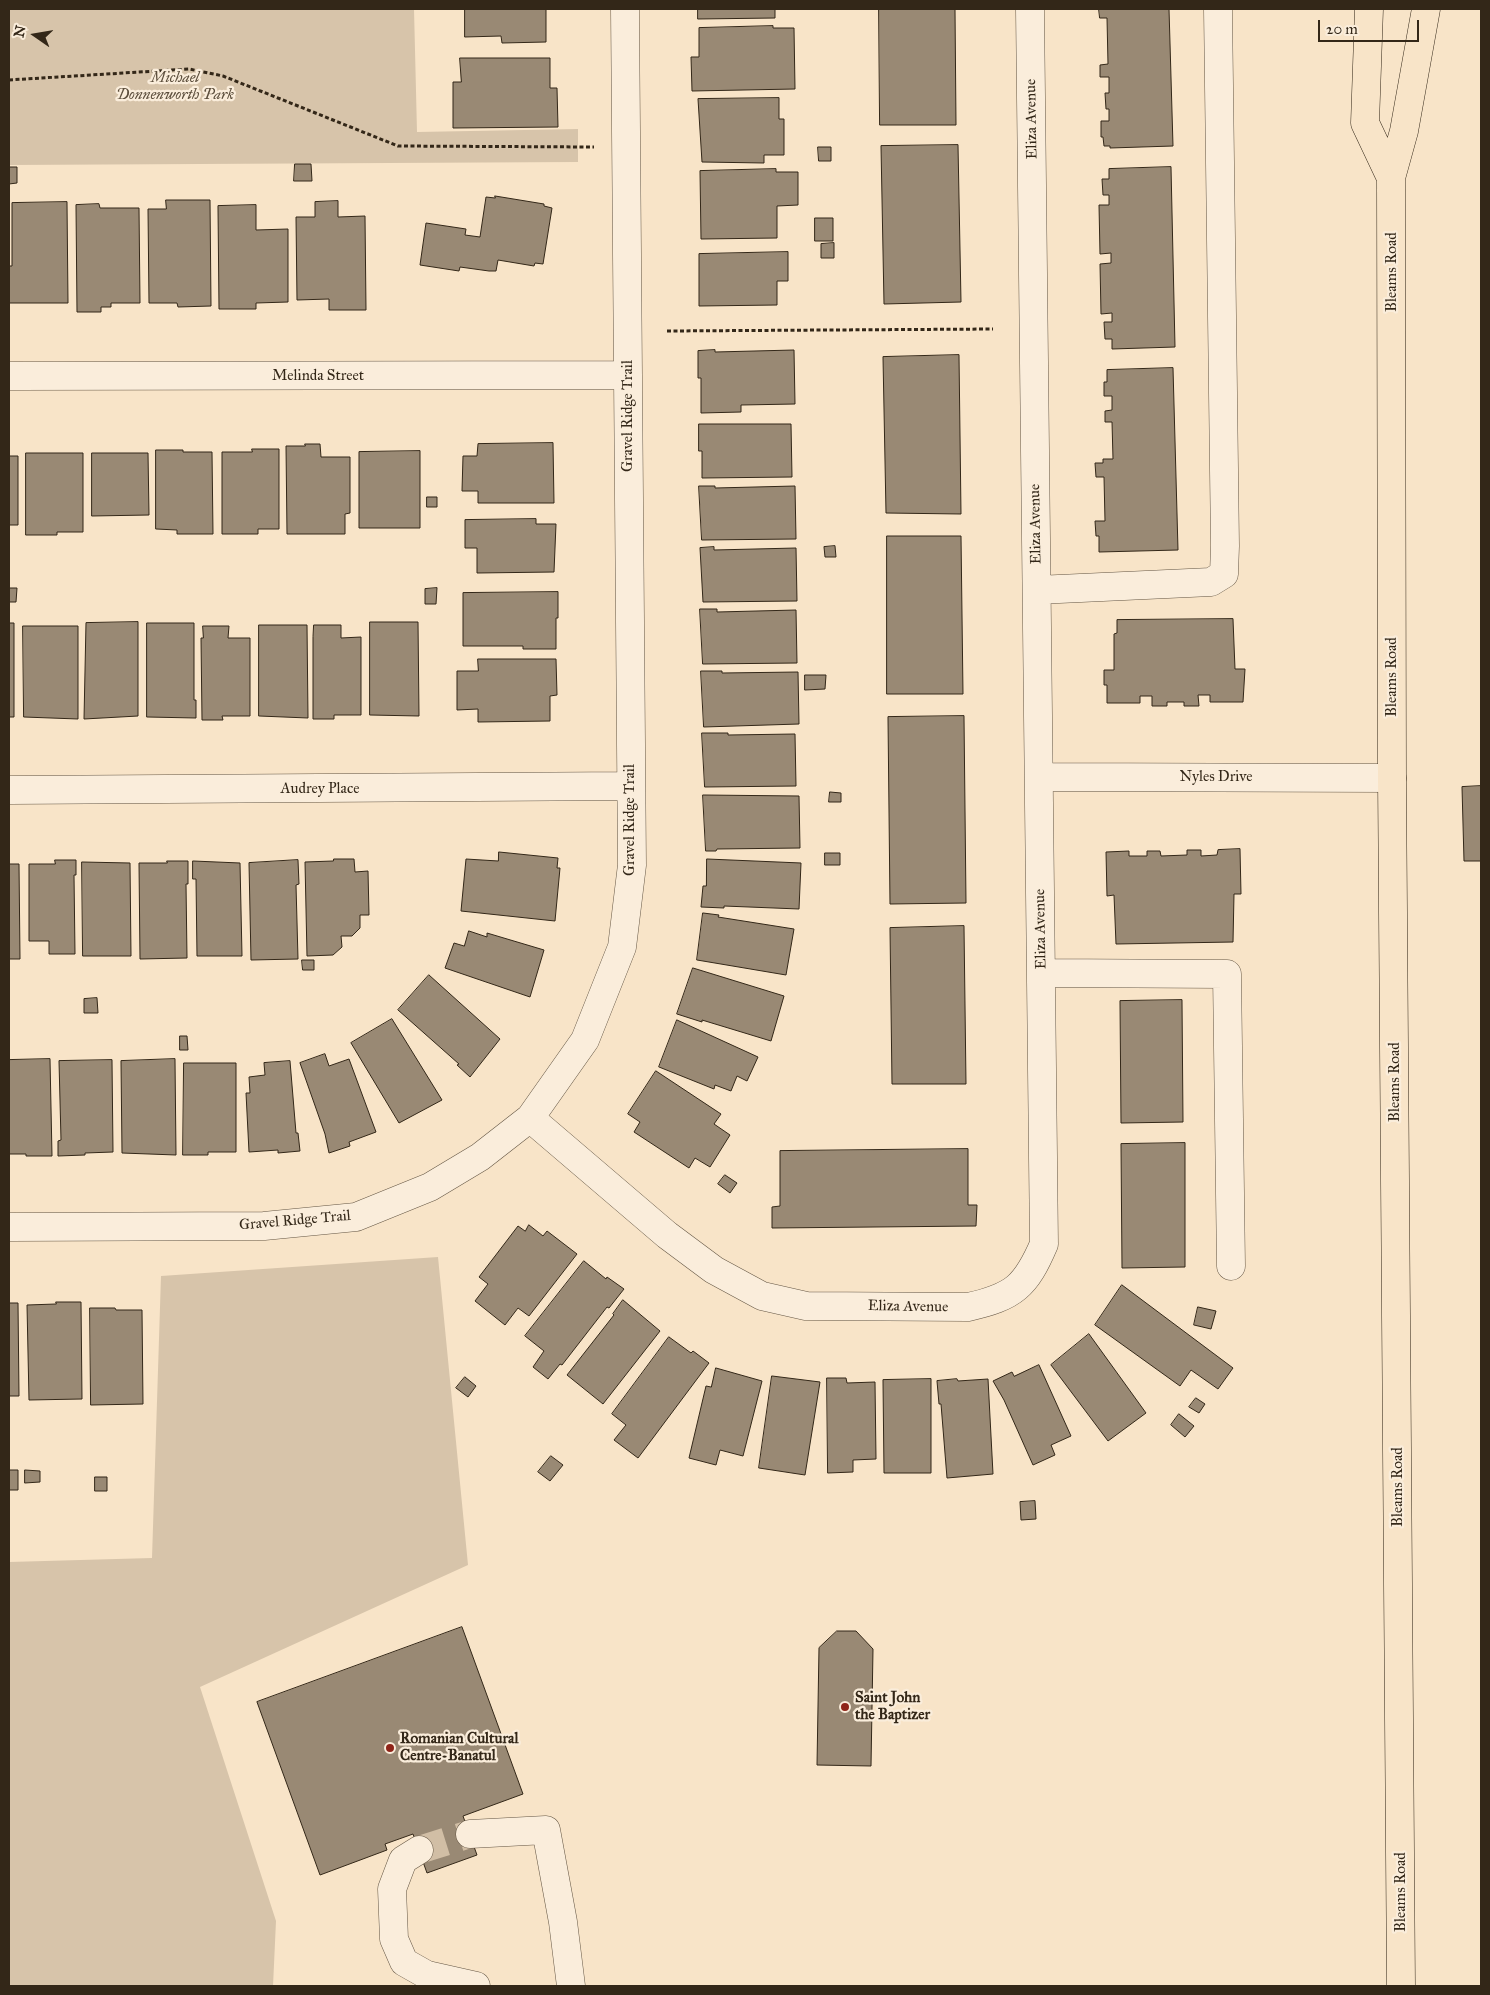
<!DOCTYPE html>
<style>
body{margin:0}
#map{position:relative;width:1490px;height:1995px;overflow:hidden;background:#f8e4c8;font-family:"IM FELL Great Primer",serif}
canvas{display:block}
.frame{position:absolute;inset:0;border:10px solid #332718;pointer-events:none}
.north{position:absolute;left:10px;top:10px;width:50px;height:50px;-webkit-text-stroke:4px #faeddb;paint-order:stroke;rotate:283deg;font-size:14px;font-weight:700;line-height:20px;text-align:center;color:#332718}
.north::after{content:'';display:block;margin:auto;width:18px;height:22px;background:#332718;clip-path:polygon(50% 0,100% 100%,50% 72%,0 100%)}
.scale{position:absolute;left:1318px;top:20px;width:101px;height:22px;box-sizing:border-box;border:2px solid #332718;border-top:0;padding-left:6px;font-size:15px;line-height:18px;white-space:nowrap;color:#332718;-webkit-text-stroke:4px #faeddb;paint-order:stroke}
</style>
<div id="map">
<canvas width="1490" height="1995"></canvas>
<div class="frame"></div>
<div class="north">N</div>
<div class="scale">20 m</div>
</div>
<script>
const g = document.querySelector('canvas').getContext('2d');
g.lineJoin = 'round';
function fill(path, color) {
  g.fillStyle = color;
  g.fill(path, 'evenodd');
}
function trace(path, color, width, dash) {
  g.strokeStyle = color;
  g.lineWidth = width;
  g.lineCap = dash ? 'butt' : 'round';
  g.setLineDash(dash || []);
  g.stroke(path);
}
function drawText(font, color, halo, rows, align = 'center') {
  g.font = font + ' "IM FELL Great Primer",serif';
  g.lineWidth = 4.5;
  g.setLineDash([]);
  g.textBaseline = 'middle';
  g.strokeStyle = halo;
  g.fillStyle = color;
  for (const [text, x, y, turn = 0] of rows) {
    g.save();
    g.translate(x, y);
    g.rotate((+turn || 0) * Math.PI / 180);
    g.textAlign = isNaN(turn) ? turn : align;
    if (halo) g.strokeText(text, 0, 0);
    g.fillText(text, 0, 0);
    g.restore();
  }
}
fill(new Path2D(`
 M9 9H414L417 132 578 129V162L9 165Z
 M438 1257 468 1565 200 1687 276 1921 273 1986H9V1562L152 1558 161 1276Z`), '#d7c4aa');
const building = new Path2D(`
 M465 9H546V42L502 43 501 36 465 37Z
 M698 9H775V18L698 19Z
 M879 9H955L956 125H880Z
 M1099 9H1169L1173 146 1110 148V146H1104L1103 137H1101V121H1109V109H1106L1105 93H1109V77H1100V65L1108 64 1107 18H1100Z
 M773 26V28H794L795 89 692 91 691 57H699V28Z
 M460 58H550V88H557L558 127 453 128V82H461Z
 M779 98V119H784V155H764V163L702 162 698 99Z
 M958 145 961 302 884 304 881 146Z
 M818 147H831V161H819Z
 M295 164H311L312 181H294Z
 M9 167H17V183L9 184Z
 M1171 167 1175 347 1112 349V339H1105L1104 322H1112V313L1101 314 1100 264 1111 263V253L1100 254 1099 205H1109V195H1103L1102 179H1109V169Z
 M776 169V172H798V205L777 206V238L701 239 700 171Z
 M495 196 544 204V206L552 208 543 264 535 263 534 266 498 260 496 271H489L460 267 459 271 420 265 426 223 466 229 465 235 480 237 486 197 495 198Z
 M166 200H210L211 306 178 307 177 303H149L148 209H166Z
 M338 201V217L365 216 366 310H329V299L297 300 296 217H315V202Z
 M67 202 68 303H9V266H12V203Z
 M99 204 100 208H139L140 303H111V307H101V312H77L76 205Z
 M256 205V230L288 229V302L256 303V309H219L218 206Z
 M815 218H833V241H815Z
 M834 243V258H821V244Z
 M788 252V281H777V305L699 306V254Z
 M715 350V352L794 350 795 404 741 405V412L701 413V378H698V351Z
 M959 355 961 514 886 513 883 357Z
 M1173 368 1178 550 1099 552V536H1096L1095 521H1105L1104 477H1096L1095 463H1103V459H1113L1112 422H1105V411L1112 410V396H1104V382H1107V370Z
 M699 424H791L792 477 702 478V451H699Z
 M553 443 554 503H478V491H462L463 456H477L478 444Z
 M305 444H320L321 457H350V513L345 514V534H287L286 446H305Z
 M252 449H279V529H258V534H222V452H252Z
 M156 450H183V452H212L213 534H177V530L156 529Z
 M420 451V528H359V452Z
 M26 453H83V532H57V535H26Z
 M92 453H148L149 515 92 516Z
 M9 456H18V525H9Z
 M699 486H715V488L795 486 796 539 702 540Z
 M427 497H437V507H427Z
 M536 519V524H556L554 572 477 573V548H465V520Z
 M887 536H961L963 694H887Z
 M835 546 836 557H825L824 547Z
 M714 547V550L796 548 797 601 703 602 700 548Z
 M9 588H17L16 602H9Z
 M437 588 436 604H425V589Z
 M558 592V618H556V649H523V646H463V593Z
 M700 609H717V612L796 610 797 663 703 664Z
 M1233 619 1235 669H1245L1243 702H1210V695H1198L1199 706H1184V702H1167V706H1152V696H1140V703H1107V685H1104V670H1114V634L1117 633V620Z
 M138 622V716L84 719 86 623Z
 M370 622H418L419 716 370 715Z
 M9 623H14V717H9Z
 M147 623H194V700H196V718L147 717Z
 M259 625H307L308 718 259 716Z
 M314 625H341V638L361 637V715H334V719H313V637Z
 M23 626H78V719L24 717Z
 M203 626H229L228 638H250V716H222L223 720H202L201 638H203Z
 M478 659H556L557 695 550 696V721L478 722V709L457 710V671H478Z
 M701 671H722V673L798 672 799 724 704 727Z
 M805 675H826L825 689 805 690Z
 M964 716 966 903 890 904 888 717Z
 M702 733H728V735L795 734 796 786 705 787Z
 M1481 786V861H1464L1462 787Z
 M830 792 841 793V802H829Z
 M703 795 799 796 800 848 717 849 716 851H706Z
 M1240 849 1241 894H1234L1233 942 1116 944 1114 895 1107 896 1106 852 1129 851V856H1147V851H1160L1161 856 1187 855V850H1201V856L1217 855 1218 850Z
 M499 852 558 858 557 868H560L555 921 461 911 466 859 498 861Z
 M825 853H840V865H825Z
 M334 859H354L355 872 368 871 369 915H360V928L352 936H341L342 947 333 955 307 956 305 862 333 861Z
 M707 859 801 863 799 909 724 906V908L701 907 703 886H706Z
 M55 860H76V875H74L75 954H49V941H29V864H55Z
 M298 860 299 884 296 885 298 959 251 960 249 863Z
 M167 861H188V884H186L187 958 140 959 139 863H167Z
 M193 861 240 863 242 956H197L196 879H193Z
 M82 862 130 863 131 956H83Z
 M9 864H19L20 959H9Z
 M703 913 719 915 718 917 794 929 786 975 697 960Z
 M964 926 966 1084H892L890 928Z
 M469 931 487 937V933L544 950 530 997 445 968 454 943 464 946Z
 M302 960H314V970H303Z
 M693 968 784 996 771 1041 702 1020V1022L677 1014Z
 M429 975 500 1039 470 1077 457 1065 459 1064 398 1010Z
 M97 998 98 1013H84V999Z
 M1182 1000 1183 1122 1121 1123 1120 1001Z
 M392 1019 442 1100 399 1123 351 1043Z
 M677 1020 758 1057 747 1081 737 1076 731 1091 715 1085 714 1089 659 1067Z
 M180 1036H187L188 1050H180Z
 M325 1054 329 1066 349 1059 376 1132 349 1142 350 1146 329 1153 325 1134 300 1063Z
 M50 1059 52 1156H26V1154H9V1060Z
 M175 1059 176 1155 122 1153 121 1061Z
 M112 1060 113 1152 85 1153V1155L58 1156V1141L61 1140 59 1061Z
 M290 1061 296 1133H298L300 1151 278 1153V1150L249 1152 246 1093H250L249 1077 265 1075 264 1063Z
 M184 1063H236V1152H208V1155H183Z
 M656 1071 721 1114 714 1124 730 1135 710 1167 695 1158 689 1168 634 1132 640 1122 628 1114Z
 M1185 1143V1267L1122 1268 1121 1144Z
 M968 1149V1205H977L976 1226 772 1228V1207L780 1206V1151Z
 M725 1175 737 1183 730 1193 718 1184Z
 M529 1225 543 1236 547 1231 577 1254 529 1316 518 1308 505 1325 475 1301 488 1284 479 1277 518 1226 525 1231Z
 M584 1261 606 1279 607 1277 624 1289 609 1308 607 1307 562 1365 560 1364 548 1379 533 1367 544 1351 525 1336Z
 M1122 1285 1233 1368 1218 1389 1191 1370 1180 1386 1095 1325Z
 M623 1300 660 1331 603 1404 567 1375 614 1315 613 1314Z
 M56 1302H81L82 1399 29 1400 27 1305 56 1304Z
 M9 1303H18L19 1396H9Z
 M1198 1307 1216 1311 1211 1329 1194 1325Z
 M90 1308H115L116 1310H142L143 1404 91 1405Z
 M1089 1334 1146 1413 1108 1441 1051 1365Z
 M669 1337 691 1353 693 1351 709 1363 638 1458 614 1440 626 1425 612 1414Z
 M1039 1365 1071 1436 1051 1445 1055 1455 1033 1465 1004 1400 993 1381 1012 1372 1014 1376Z
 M716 1368 762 1381 743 1456 720 1450 716 1465 689 1458 706 1386 711 1387Z
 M772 1376 820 1382 805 1475 759 1468Z
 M465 1377 476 1386 468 1397 456 1388Z
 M827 1378H846L847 1383 875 1382 876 1459 853 1460V1472L828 1473Z
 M931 1379V1473H884L883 1380Z
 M957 1379 958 1381 988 1379 993 1474 947 1478 941 1404H939L937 1381Z
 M1196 1398 1205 1404 1199 1413 1189 1407Z
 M1179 1414 1194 1426 1185 1437 1171 1425Z
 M551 1456 563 1465 550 1481 538 1472Z
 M9 1470H18V1490H9Z
 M25 1470 40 1471V1482L25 1483Z
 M95 1477H107V1491H95Z
 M1035 1501 1036 1519 1021 1520 1020 1502Z
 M462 1627 523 1794 463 1816 477 1855 427 1873 413 1834 385 1844 387 1850 320 1875 257 1702Z
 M837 1631H856L873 1649 871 1766 817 1765 819 1648Z`);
fill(building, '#998974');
trace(building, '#332718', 1);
trace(new Path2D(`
 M419 1850 470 1834`), '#d1bea5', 28, [28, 14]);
const minor = new Path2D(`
 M9 376 628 375
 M1037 590 1211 582 1224 574 1225 546 1218 9
 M1040 777 1392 778
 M9 790 631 786
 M1041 973 1227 974 1231 1266
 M530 1118 667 1235 714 1270 762 1296 806 1306 968 1307C1014 1297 1026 1286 1044 1244L1030 9
 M9 1227 264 1226 356 1217 430 1187 480 1157 530 1118 585 1040 622 947 632 865 625 9
 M470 1834 546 1830 563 1922 571 1986
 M419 1850 403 1860 392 1889 394 1939 404 1962 427 1975 476 1986`);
const major = new Path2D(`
 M1369 9 1365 123 1391 178
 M1401 1986 1392 778 1391 178 1404 131 1426 9`);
trace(minor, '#645644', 29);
trace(major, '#332718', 29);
trace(new Path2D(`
 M9 80 189 69 223 76 398 146 594 147
 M667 331 993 329`), '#332718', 3, [4, 2.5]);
trace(minor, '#faeddb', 28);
trace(major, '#f8e4c8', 28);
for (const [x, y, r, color] of [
 [845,1707,5,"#8f2418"],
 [390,1748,5,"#8f2418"]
]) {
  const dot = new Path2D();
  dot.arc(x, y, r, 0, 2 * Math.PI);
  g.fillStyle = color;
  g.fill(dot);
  trace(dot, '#faeddb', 2);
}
drawText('italic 15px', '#5c4e3c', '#faeddb', [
 ["Michael",175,78],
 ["Donnenworth Park",175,95]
]);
drawText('15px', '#332718', '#faeddb', [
 ["Eliza Avenue",1032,119,-91],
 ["Bleams Road",1392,272,-90],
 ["Melinda Street",318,376],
 ["Gravel Ridge Trail",628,416,-90],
 ["Eliza Avenue",1036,524,-91],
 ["Bleams Road",1392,677,-90],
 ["Nyles Drive",1216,777],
 ["Audrey Place",320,789],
 ["Gravel Ridge Trail",630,820,-90],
 ["Eliza Avenue",1041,929,-91],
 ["Bleams Road",1395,1082,-90],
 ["Gravel Ridge Trail",295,1221,-5],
 ["Eliza Avenue",908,1307,1],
 ["Bleams Road",1398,1487,-90],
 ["Bleams Road",1401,1892,-90]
]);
drawText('bold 15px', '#332718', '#faeddb', [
 ["Saint John",855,1698],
 ["the Baptizer",855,1715],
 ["Romanian Cultural",400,1739],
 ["Centre-Banatul",400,1756]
], 'left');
</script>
